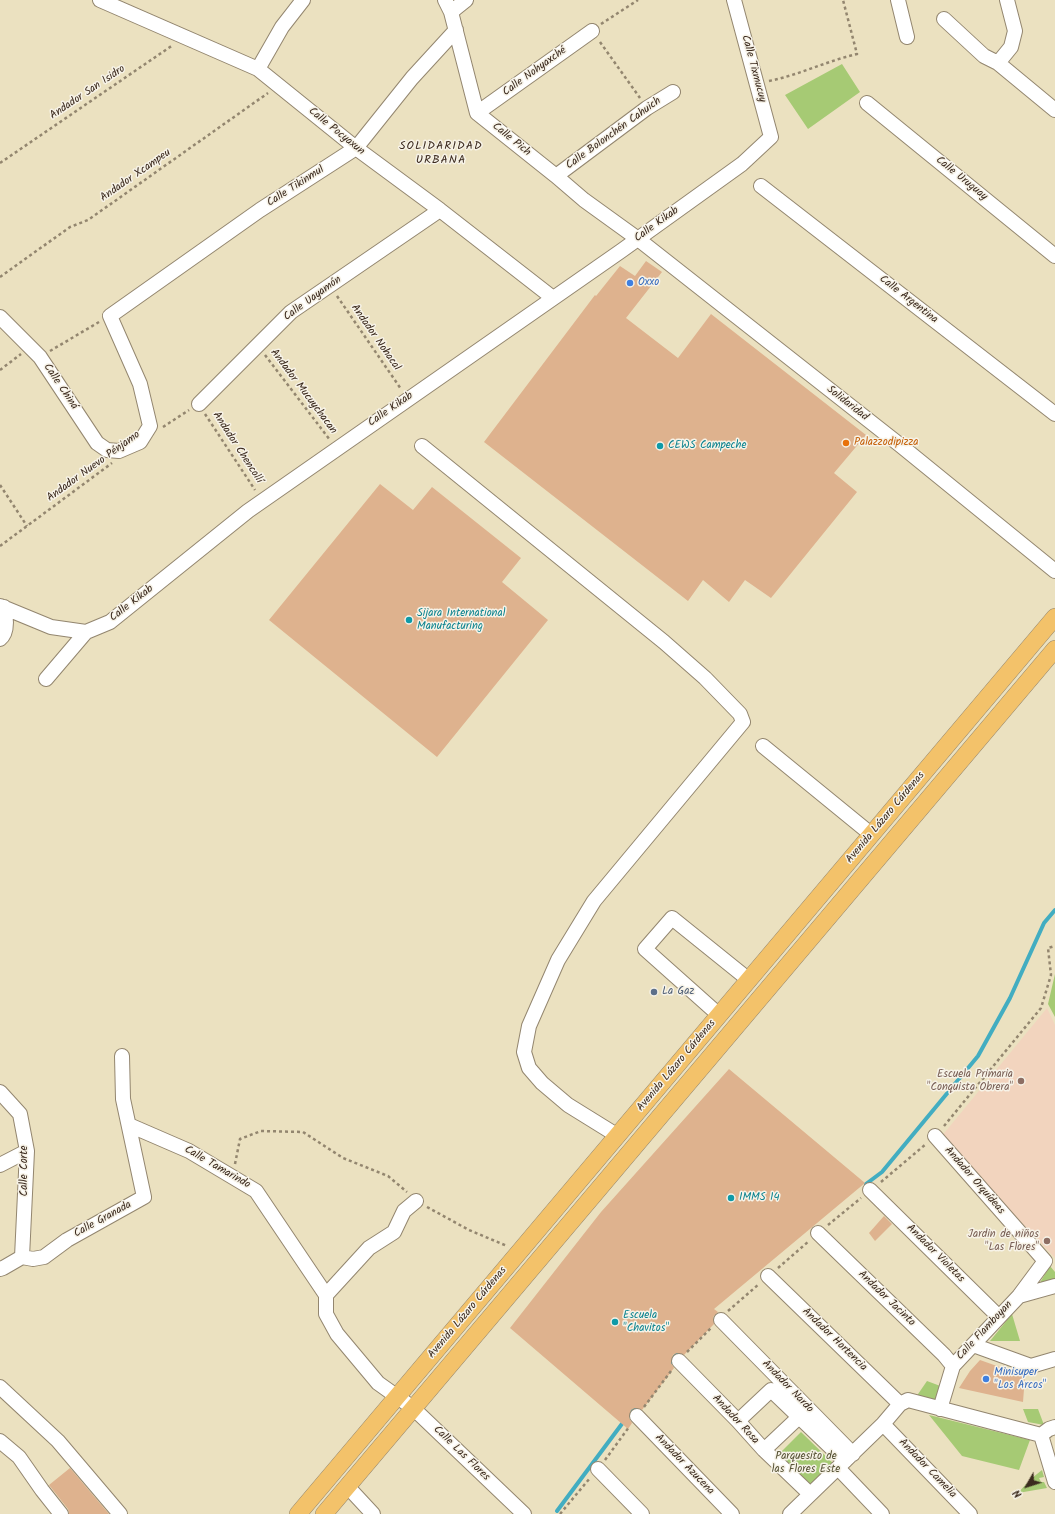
<!DOCTYPE html>
<meta charset="utf-8">
<style>
body{margin:0}
#map{position:relative;width:1055px;height:1514px;overflow:hidden;background:#ebe1c0;font-family:Kalam,sans-serif}
canvas{display:block}
.north{position:absolute;left:1007px;top:1466px;width:40px;height:40px;-webkit-text-stroke:3px #f7f3e8;paint-order:stroke;rotate:231deg;font-size:11px;font-weight:700;line-height:16px;text-align:center;color:#3b2a1e}
.north::after{content:'';display:block;margin:auto;width:14px;height:18px;background:#3b2a1e;clip-path:polygon(50% 0,100% 100%,50% 72%,0 100%)}
</style>
<div id="map">
<canvas width="1055" height="1514"></canvas>
<div class="north">N</div>
</div>
<script>
const g = document.querySelector('canvas').getContext('2d');
g.lineJoin = 'round';
function fill(path, color) {
  g.fillStyle = color;
  g.fill(path, 'evenodd');
}
function trace(path, color, width, dash) {
  g.strokeStyle = color;
  g.lineWidth = width;
  g.lineCap = dash ? 'butt' : 'round';
  g.setLineDash(dash || []);
  g.stroke(path);
}
function drawText(font, color, halo, rows, align = 'center') {
  g.font = font + ' Kalam,sans-serif';
  g.lineWidth = 3;
  g.setLineDash([]);
  g.textBaseline = 'middle';
  g.strokeStyle = halo;
  g.fillStyle = color;
  for (const [text, x, y, turn = 0] of rows) {
    g.save();
    g.translate(x, y);
    g.rotate((+turn || 0) * Math.PI / 180);
    g.textAlign = isNaN(turn) ? turn : align;
    if (halo) g.strokeText(text, 0, 0);
    g.fillText(text, 0, 0);
    g.restore();
  }
}
fill(new Path2D(`
 M1047 1008 1055 1025V1258L941 1137Z`), '#f2d4be');
fill(new Path2D(`
 M842 64 860 92 808 129 785 95Z
 M1055 974V1017L1048 1004Z
 M1050 1266 1055 1272V1280L1036 1289Z
 M1012 1314 1020 1341H990Z
 M927 1381 943 1387 936 1403 916 1397Z
 M1023 1409H1038L1044 1425 1028 1422Z
 M929 1415 1030 1440 1019 1470 962 1456Z
 M801 1432 838 1468 810 1494 774 1459Z
 M1042 1470 1044 1477 1039 1478 1041 1482H1044L1047 1488 1018 1493 1027 1483 1029 1485 1034 1481 1032 1478Z`), '#a6ca74');
trace(new Path2D(`
 M866 1184 882 1172 978 1056 1010 998 1044 923 1055 910
 M669 1364 681 1349
 M557 1511 636 1405`), '#42adc1', 4);
fill(new Path2D(`
 M646 261 662 272 626 318 678 358 711 314 866 435 834 473 857 492 771 598 745 580 729 602 703 580 688 601 484 442 595 295 596 296 620 266 635 276Z
 M380 484 413 510 432 487 521 558 502 582 548 620 437 757 269 620Z
 M729 1069 865 1183 714 1309 718 1312 713 1317 714 1324 684 1355 677 1353 673 1355 671 1363 674 1368 642 1410 635 1408 631 1410 629 1418 632 1423 628 1429 510 1328 601 1212Z
 M884 1216 892 1224 875 1241 869 1233Z
 M980 1360 1025 1376 1023 1402 959 1388 970 1371Z
 M70 1468 109 1514H69L68 1509 49 1485Z`), '#deb28e');
const minor = new Path2D(`
 M100 0 258 69 356 148 440 210 553 298
 M445 0 451 12 477 113 556 176 584 200 638 239 900 445 1055 571
 M898 0 907 37
 M451 12 466 0
 M944 19 984 56 998 63 1011 47 1015 31 1007 0
 M998 63 1055 110
 M258 69 282 27 303 0
 M867 103 1055 256
 M477 113 592 31
 M556 176 647 108 673 92
 M761 186 1055 414
 M0 317 40 357 97 443 107 450 119 451 140 442 150 426 140 384 110 316 260 210 356 148 412 78 456 30
 M199 404 291 312 440 210
 M422 446 664 642 705 678 740 714 743 722 594 901 558 960 529 1026 524 1052 529 1068 542 1083 568 1105 618 1136
 M0 606 51 627 86 632 110 622 248 511 621 251 742 164 771 137 734 0
 M0 639C9 632 6 616 4 607
 M46 679 86 632
 M763 746 872 835
 M719 1015 645 949 672 918 749 980
 M0 1092 20 1114 27 1151 22 1257
 M129 1125 189 1151 256 1191 326 1295
 M935 1136 1045 1261 1019 1296 953 1366 940 1409
 M0 1165 27 1151
 M870 1190 999 1317
 M416 1201 404 1211 394 1232 369 1248 326 1295V1314L337 1334 378 1383 413 1408 524 1514
 M818 1233 944 1355 953 1366
 M0 1269 3 1268 22 1257 33 1259 44 1257 67 1240 144 1197 123 1099 122 1056
 M768 1276 900 1404
 M1019 1296 1055 1286
 M721 1320 853 1454
 M973 1345 1031 1366 1055 1359
 M679 1361 738 1421 764 1450 810 1494
 M0 1387 58 1441 120 1514
 M637 1416 732 1514
 M738 1421 771 1390 845 1461
 M883 1424 970 1514
 M1041 1435 1055 1482
 M1041 1435 1049 1429 1055 1427
 M0 1441 19 1457 42 1490 61 1514
 M764 1450 799 1417
 M838 1468 882 1514
 M598 1469 642 1514
 M347 1486 373 1514
 M790 1514 883 1424 900 1404 908 1400 1041 1435`);
const major = new Path2D(`
 M298 1514 1055 617
 M324 1514 1055 649`);
trace(minor, '#93866f', 16);
trace(major, '#93866f', 18);
trace(new Path2D(`
 M601 24 638 0
 M600 42 640 98
 M769 81C799 75 827 61 857 54L843 0
 M0 163 173 45
 M0 277 70 227 88 220 268 93
 M337 296 401 389
 M50 351 99 322
 M265 355 330 440
 M0 370 21 354
 M205 414 255 490
 M163 427 189 410
 M0 485 27 526
 M0 546 112 463
 M944 1126 1041 1008 1051 975 1048 948 1055 946
 M235 1164 240 1139 261 1131 303 1132 343 1158 388 1176 407 1192
 M881 1182 926 1144
 M427 1207 469 1230 507 1246
 M828 1225 861 1198
 M778 1268 809 1241
 M728 1311 759 1284
 M687 1352 712 1327
 M644 1407 671 1371
 M605 1460 629 1427
 M560 1514 590 1478`), '#93866f', 2.5, [3, 3]);
trace(minor, '#fff', 14);
trace(major, '#f3c26a', 17);
for (const [x, y, r, color] of [
 [630,283,4,"#3f7fe0"],
 [846,443,4,"#e8710a"],
 [660,446,4,"#0f9aa8"],
 [409,620,4,"#0f9aa8"],
 [654,992,4,"#5c6f8a"],
 [1021,1081,4,"#8d6e63"],
 [731,1198,4,"#0f9aa8"],
 [1047,1241,4,"#8d6e63"],
 [615,1322,4,"#0f9aa8"],
 [986,1379,4,"#3f7fe0"]
]) {
  const dot = new Path2D();
  dot.arc(x, y, r, 0, 2 * Math.PI);
  g.fillStyle = color;
  g.fill(dot);
  trace(dot, '#f7f3e8', 1.5);
}
drawText('11px', '#3b2a1e', '#f7f3e8', [
 ["Calle Tixmucuy",753,69,75],
 ["Calle Nohyaxché",535,72,-36],
 ["Andador San Isidro",88,93,-34],
 ["Calle Pocyaxun",336,132,39],
 ["Calle Bolonchén Cahuich",614,134,-36],
 ["Calle Pich",511,140,39],
 ["Andador Xcampeu",136,176,-35],
 ["Calle Uruguay",961,179,39],
 ["Calle Tikinmul",296,187,-33],
 ["Calle Kikab",657,225,-36],
 ["Calle Uayamón",313,299,-36],
 ["Calle Argentina",908,300,38],
 ["Andador Nohacal",375,338,55],
 ["Calle Chiná",60,387,56],
 ["Andador Mucuychacan",303,392,53],
 ["Solidaridad",847,404,38],
 ["Calle Kikab",391,410,-35],
 ["Andador Chencollí",237,448,57],
 ["Andador Nuevo Pénjamo",94,467,-36],
 ["Calle Kikab",132,604,-38],
 ["Avenida Lázaro Cárdenas",886,818,-50],
 ["Avenida Lázaro Cárdenas",677,1066,-50],
 ["Calle Tamarindo",217,1168,30],
 ["Calle Corte",25,1171,-90],
 ["Andador Orquídeas",974,1181,49],
 ["Calle Granada",103,1220,-29],
 ["Andador Violetas",935,1254,45],
 ["Andador Jacinto",886,1299,44],
 ["Avenida Lázaro Cárdenas",468,1313,-50],
 ["Calle Flamboyan",985,1331,-47],
 ["Andador Hortencia",834,1340,44],
 ["Andador Nardo",787,1387,46],
 ["Andador Rosa",735,1420,47],
 ["Calle Las Flores",461,1454,44],
 ["Andador Azucena",684,1465,46],
 ["Andador Camelia",927,1469,46]
]);
drawText('11px', '#366cbe', '#f7f3e8', [
 ["Oxxo",638,283],
 ["Minisuper",994,1373],
 ["\"Los Arcos\"",994,1386]
], 'left');
drawText('11px', '#c56008', '#f7f3e8', [
 ["Palazzodipizza",854,443]
], 'left');
drawText('11px', '#0d838f', '#f7f3e8', [
 ["CEWS Campeche",668,446],
 ["Sijara International",417,614],
 ["Manufacturing",417,627],
 ["IMMS 14",739,1198],
 ["Escuela",623,1316],
 ["\"Chavitos\"",623,1329]
], 'left');
drawText('11px', '#4e5e75', '#f7f3e8', [
 ["La Gaz",662,992]
], 'left');
drawText('11px', '#785e54', '#f7f3e8', [
 ["Escuela Primaria",1013,1075],
 ["\"Conquista Obrera\"",1013,1088],
 ["Jardin de niños",1039,1235],
 ["\"Las Flores\"",1039,1248]
], 'right');
drawText('11px', '#565234', '#f7f3e8', [
 ["Parquesito de",806,1457],
 ["las Flores Este",806,1470]
]);
g.letterSpacing = '1px';
drawText('12px', '#3b2a1e', '#f7f3e8', [
 ["SOLIDARIDAD",441,147],
 ["URBANA",441,161]
]);
g.letterSpacing = '0px';
</script>
